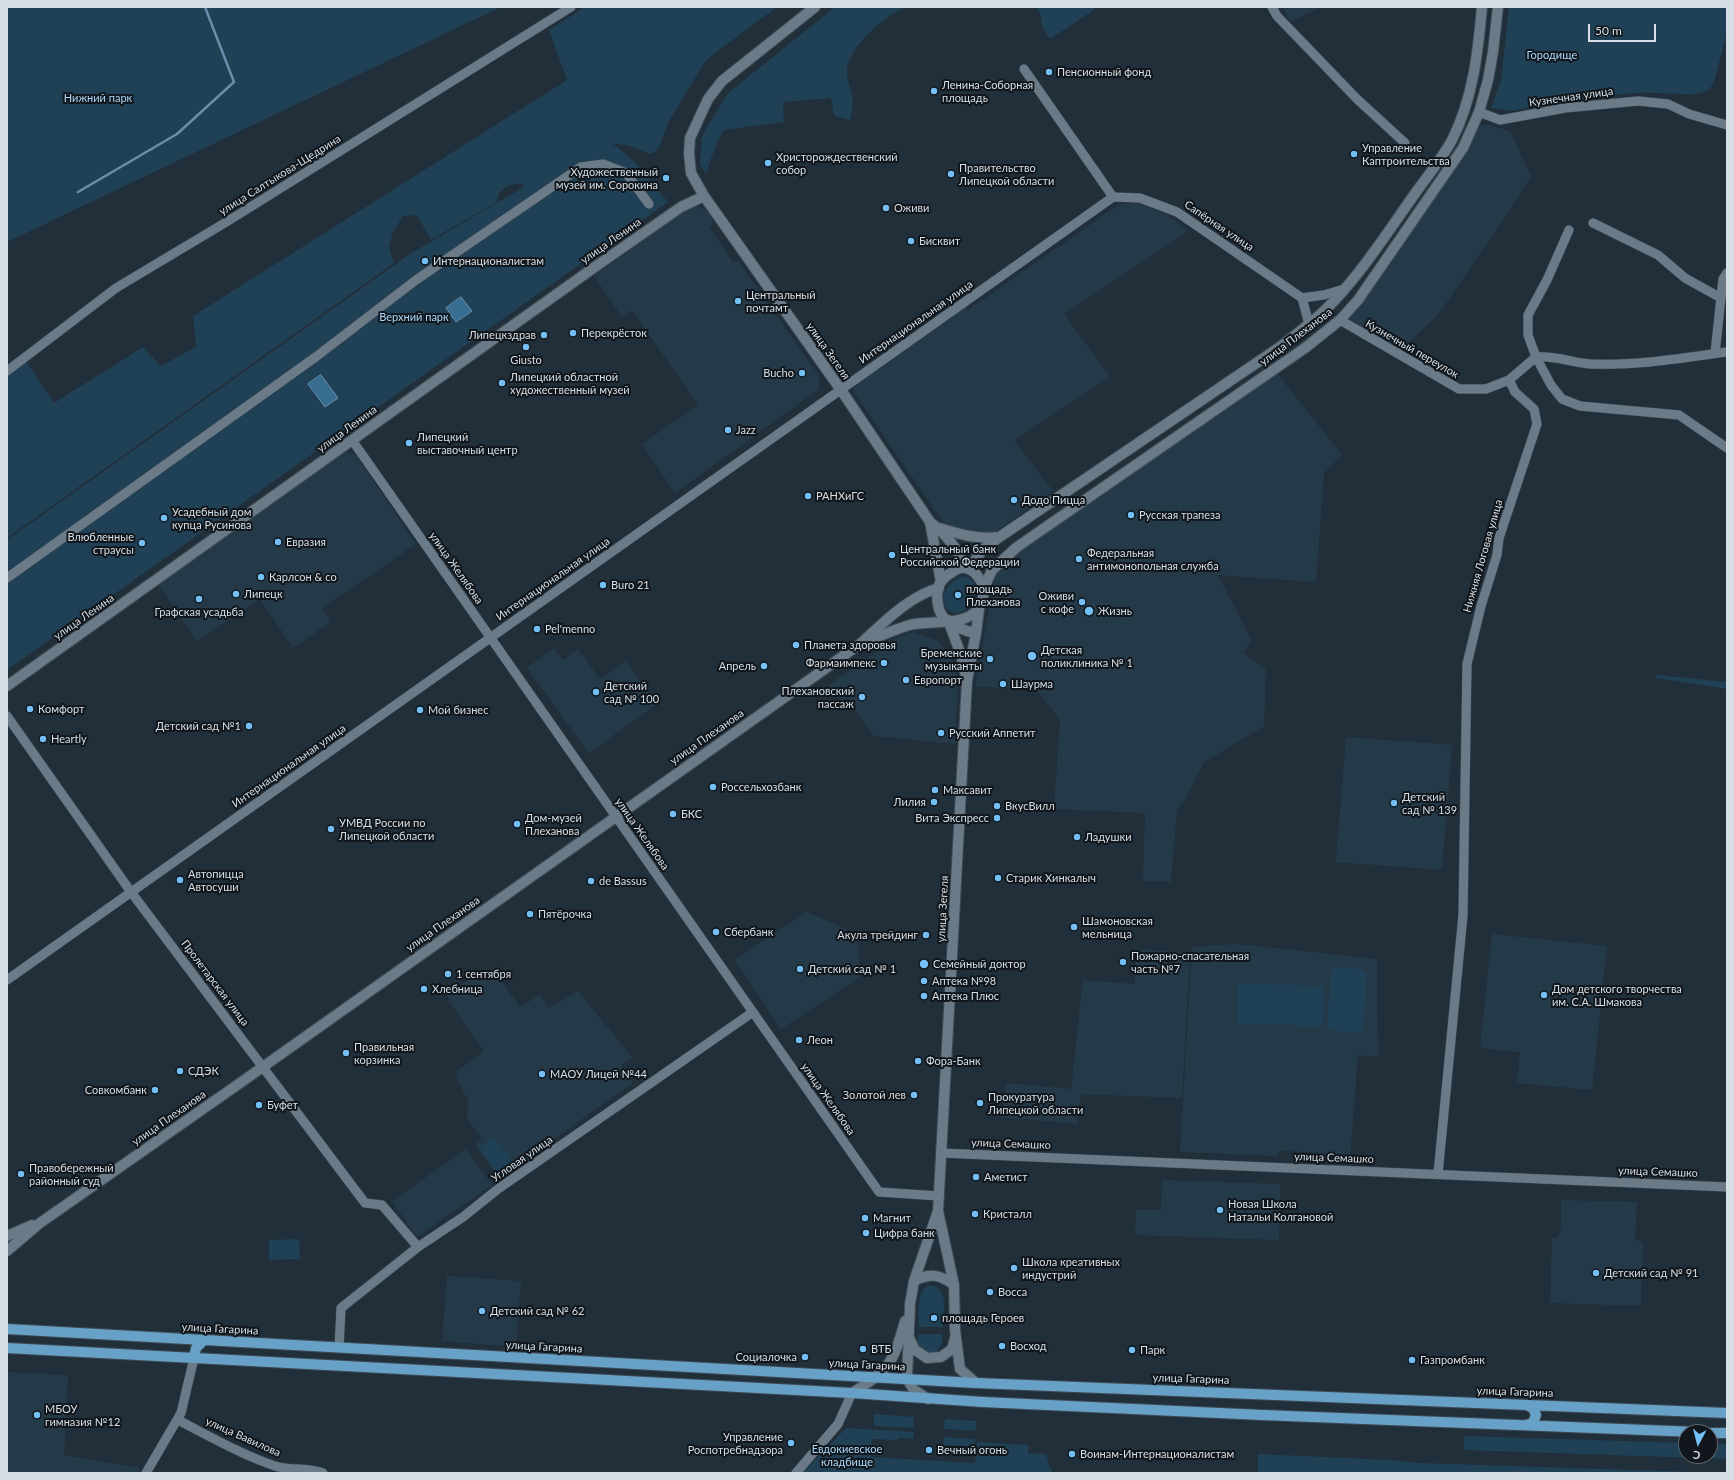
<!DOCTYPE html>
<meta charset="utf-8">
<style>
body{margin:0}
#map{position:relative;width:1734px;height:1480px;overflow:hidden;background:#212f3a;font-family:Lato,sans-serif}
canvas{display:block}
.frame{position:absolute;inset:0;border:8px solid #d6dfe6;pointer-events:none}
.north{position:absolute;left:1678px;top:1424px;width:40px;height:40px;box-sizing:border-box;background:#10161b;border:1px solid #5f666c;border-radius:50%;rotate:187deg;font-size:11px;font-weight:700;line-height:16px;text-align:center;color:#d6dfe6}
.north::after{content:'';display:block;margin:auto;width:14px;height:18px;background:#74c0f6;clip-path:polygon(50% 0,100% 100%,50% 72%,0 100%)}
.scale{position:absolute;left:1588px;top:24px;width:68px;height:18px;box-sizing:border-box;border:2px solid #d6dfe6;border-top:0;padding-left:5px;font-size:12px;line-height:14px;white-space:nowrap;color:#d6dfe6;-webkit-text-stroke:3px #10161b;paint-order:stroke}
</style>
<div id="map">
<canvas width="1734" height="1480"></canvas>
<div class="frame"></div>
<div class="north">С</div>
<div class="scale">50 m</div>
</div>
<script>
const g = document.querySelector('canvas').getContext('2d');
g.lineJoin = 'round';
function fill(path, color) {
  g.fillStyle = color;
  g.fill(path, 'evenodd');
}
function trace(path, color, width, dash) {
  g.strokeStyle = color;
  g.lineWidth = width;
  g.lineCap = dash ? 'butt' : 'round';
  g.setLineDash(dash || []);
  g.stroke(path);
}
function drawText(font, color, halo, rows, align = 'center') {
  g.font = font + ' Lato,sans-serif';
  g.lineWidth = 4;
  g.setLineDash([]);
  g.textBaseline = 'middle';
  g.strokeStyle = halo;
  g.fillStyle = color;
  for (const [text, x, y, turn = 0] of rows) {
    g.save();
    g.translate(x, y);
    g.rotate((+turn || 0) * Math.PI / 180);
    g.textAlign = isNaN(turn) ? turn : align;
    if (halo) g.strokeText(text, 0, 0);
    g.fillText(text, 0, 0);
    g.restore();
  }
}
fill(new Path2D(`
 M1283 7H1321L1290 22Z
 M1477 125H1489L1510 131 1531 176 1510 210 1438 315 1399 351 1354 327 1349 318 1376 282 1465 151Z
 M1139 203 1165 214 1189 231 1064 314 1110 377 1014 440 1053 491 992 534 972 535 945 525 854 392 855 381 964 305 968 310 1120 204Z
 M694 205 706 210 714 221 710 228 733 262 738 261 820 377 818 390 675 493 642 444 698 405 632 310 622 317 594 276Z
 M1276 372 1342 455 1324 473 1316 582 1218 575 1252 641 1243 652 1266 670 1264 726 1203 763 1185 800 1177 809 1171 882 1143 881 1145 813 1054 809 1060 719 1037 691 975 686 996 572 1006 560Z
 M345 452 356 455 416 544 322 608 331 622 293 648 260 599 197 641 158 584Z
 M914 632 938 641 956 665 958 690 955 744 874 736 847 698 841 702 829 685 899 636Z
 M554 648 563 660 578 649 600 679 626 661 657 704 589 753 527 668Z
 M1346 737 1452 745 1442 870 1336 862Z
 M807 912 857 934 860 977 781 1029 735 960Z
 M1492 934 1607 946 1592 1090 1517 1083 1520 1052 1480 1048Z
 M1237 944 1377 959 1378 1057 1358 1055 1350 1157H1314L1311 1152 1280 1151 1277 1156 1180 1152 1192 947Z
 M1137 949 1190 953 1182 1098 1081 1094 1077 1124 1002 1117 1006 1083 1071 1089 1083 980 1134 984Z
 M492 968 520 1007 540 995 549 1008 578 991 632 1057 621 1066 633 1083 499 1178 475 1145 482 1139 467 1118 468 1100 456 1077 457 1071 484 1051 448 1000 449 999 447 995 469 979 472 981 475 980Z
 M466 1149 492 1185 417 1237 392 1201Z
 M1162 1180 1280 1184 1279 1240 1135 1235 1136 1210H1161Z
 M1561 1200 1637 1202 1635 1239 1643 1243 1641 1306 1550 1303 1552 1238H1557L1561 1227Z
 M447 1276 521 1281 516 1347 442 1341Z
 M7 1372 68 1375 64 1455 141 1468 138 1473H7Z`), '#253a49');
fill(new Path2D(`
 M7 7H501L7 242Z
 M585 7H777L706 60 668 123 659 148 651 154 629 146 612 143 635 162 668 202 7 670V540L410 254 524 187 521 183C509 185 498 188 497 202L431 240 417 215 403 216 393 232 389 247 394 263 7 538V373L25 360 54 403 143 347 161 366 196 347 193 316 567 80 549 30Z
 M835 7H907C886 15 850 44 847 69 846 79 852 92 853 102 853 108 851 114 850 120L834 116 831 98 783 102 784 122 724 130 716 145 706 173 700 165 702 136 728 93Z
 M1036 7H1093L1095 9 1050 39 1042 26 1040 13Z
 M1509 7H1727V32L1714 82C1708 95 1696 94 1682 94 1668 94 1653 92 1639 93 1596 95 1553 103 1511 111L1491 108 1501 81Z
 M964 576C991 583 965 626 948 609 936 597 951 579 964 576Z
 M1657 675 1727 682V689L1656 678Z
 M1337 967 1362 969 1367 974 1363 1028 1357 1033 1332 1031 1327 1026 1331 971Z
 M1238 983 1324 986 1323 1026 1237 1024Z
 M495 1137 513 1162 497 1173 479 1148Z
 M299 1239 300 1259 269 1260V1240Z
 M928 1285C950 1285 943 1312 943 1327H919C919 1314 916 1292 928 1285Z
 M918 1334H942V1343L938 1351 932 1354 921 1351 918 1342Z
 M874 1414 914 1417V1428L874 1426Z
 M945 1419 976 1421V1431L944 1429Z
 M846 1428 914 1432 913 1439 898 1438V1440L872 1439 871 1457 975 1463 977 1442 1028 1445V1453L1046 1454 1050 1468 1053 1473H803Z
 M1464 1436 1686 1443V1456H1710V1444H1727V1459L1464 1450Z
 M944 1437 975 1439V1447L943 1445Z
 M1258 1454 1390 1460 1420 1463 1727 1473H1258Z`), '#204056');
const water = new Path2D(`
 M461 297 472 311 456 322 446 308Z
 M321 375 338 398 325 407 308 384Z`);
fill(water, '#376d91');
trace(water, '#678faa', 1);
trace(new Path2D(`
 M78 192 177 134 234 82 205 7`), '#678faa', 2.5);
const street = new Path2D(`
 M1272 7 1277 16 1357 99 1405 143
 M1024 69 1113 197
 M1479 112 1500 120 1565 108 1638 101 1668 104 1689 114 1727 125
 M1113 197 1140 198 1177 212 1302 298 1309 324
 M1593 223 1658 255 1685 278 1721 298
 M1569 230 1547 280 1528 315V335L1536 357 1551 385 1562 399 1580 406 1679 415 1727 448
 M1302 298 1324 295 1344 289
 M1340 320 1459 389H1486L1509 380 1536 357
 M1715 353 1723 279 1727 273
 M1536 357C1555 355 1572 363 1590 364 1637 366 1681 358 1727 352
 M7 371 116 288 228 221 571 7
 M352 440 879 1192 939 1196
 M7 578 317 356 416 280 581 167 603 164 626 173 649 204
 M7 716 131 892 365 1203 382 1205 418 1247
 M7 980 1113 197
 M941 1153 1727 1187
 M1438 1174 1463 915 1467 664 1481 606 1497 555 1499 538 1537 424 1534 409 1515 392 1509 380
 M339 1348 341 1308 418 1247 463 1217 498 1189 753 1012
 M178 1420C209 1436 242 1455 275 1466 290 1471 308 1467 323 1473
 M146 1473 181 1413 194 1358
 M796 1473 838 1424 852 1393`);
const secondary = new Path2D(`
 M815 7 722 81 708 99 690 138 689 153 691 173 704 196 841 390 930 522C945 533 959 550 965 568
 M930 522 941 582
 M939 528C959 534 978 540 999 537
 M969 569 982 550 1001 536 1280 347C1295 335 1310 324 1323 312 1357 280 1387 233 1414 195 1426 178 1443 157 1452 140 1473 99 1478 52 1482 7
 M984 588 992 570 1017 547 1305 348 1340 320 1358 300 1463 148 1479 112 1488 80 1493 52 1498 7
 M948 620 961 655 966 677
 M867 641C881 636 895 629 910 625 932 619 974 629 982 601 984 594 985 587 981 581 977 575 973 569 965 568 960 567 955 570 951 573 947 575 943 579 940 583 935 592 937 611 944 618 953 626 964 631 976 633
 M7 686 592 269 681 207 704 196
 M7 1236 32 1225
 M7 1251 40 1223 250 1076 860 644C881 625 910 595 939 588
 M914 1281C929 1273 940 1274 954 1285
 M909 1338 915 1350 927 1358 941 1357 952 1349 955 1338
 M976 1383 960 1369 955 1330 954 1285 938 1211 967 681 976 633 979 609
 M852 1393C889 1370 893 1364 905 1321
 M928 1399 914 1390 907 1379 910 1304 914 1281 938 1211`);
const primary = new Path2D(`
 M7 1329 976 1383 1727 1413
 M7 1348 852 1393 983 1402 1262 1415 1697 1432
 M194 1358 196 1348 204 1340
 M1526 1405 1533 1408 1536 1415 1533 1423 1526 1425
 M1710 1433H1727`);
trace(street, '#3e4b54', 10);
trace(secondary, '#3e4b54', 12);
trace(primary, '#3e4b54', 12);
trace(street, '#6a7b87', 9);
trace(secondary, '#6a7b87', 10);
trace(primary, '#68a1c8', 10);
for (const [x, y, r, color] of [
 [1049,72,4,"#74c0f6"],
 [934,91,4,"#74c0f6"],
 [1354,154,4,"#74c0f6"],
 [768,163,4,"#74c0f6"],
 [951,174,4,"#74c0f6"],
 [666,178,4,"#74c0f6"],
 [886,208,4,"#74c0f6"],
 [911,241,4,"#74c0f6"],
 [425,261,4,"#74c0f6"],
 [738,301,4,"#74c0f6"],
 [573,333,4,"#74c0f6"],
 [544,335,4,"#74c0f6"],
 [526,347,4,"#74c0f6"],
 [802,373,4,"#74c0f6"],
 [502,383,4,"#74c0f6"],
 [728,430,4,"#74c0f6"],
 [409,443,4,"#74c0f6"],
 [808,496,4,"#74c0f6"],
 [1014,500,4,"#74c0f6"],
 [1131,515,4,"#74c0f6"],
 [164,518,4,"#74c0f6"],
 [278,542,4,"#74c0f6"],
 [142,543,4,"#74c0f6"],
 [892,555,4,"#74c0f6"],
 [1079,559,4,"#74c0f6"],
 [261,577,4,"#74c0f6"],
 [603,585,4,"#74c0f6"],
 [236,594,4,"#74c0f6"],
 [958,595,4,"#74c0f6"],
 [199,599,4,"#74c0f6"],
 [1082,602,4,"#74c0f6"],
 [1089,611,5,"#74c0f6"],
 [537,629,4,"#74c0f6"],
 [796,645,4,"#74c0f6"],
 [1032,656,5,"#74c0f6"],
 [990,659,4,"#74c0f6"],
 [884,663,4,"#74c0f6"],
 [764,666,4,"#74c0f6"],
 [906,680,4,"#74c0f6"],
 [1003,684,4,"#74c0f6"],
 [596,692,4,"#74c0f6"],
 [862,697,4,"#74c0f6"],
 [30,709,4,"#74c0f6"],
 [420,710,4,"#74c0f6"],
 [249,726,4,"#74c0f6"],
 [941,733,4,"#74c0f6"],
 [43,739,4,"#74c0f6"],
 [713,787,4,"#74c0f6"],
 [935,790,4,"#74c0f6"],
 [934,802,4,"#74c0f6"],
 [1394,803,4,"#74c0f6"],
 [997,806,4,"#74c0f6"],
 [673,814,4,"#74c0f6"],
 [997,818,4,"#74c0f6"],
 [517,824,4,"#74c0f6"],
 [331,829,4,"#74c0f6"],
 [1077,837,4,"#74c0f6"],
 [998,878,4,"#74c0f6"],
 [180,880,4,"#74c0f6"],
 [591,881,4,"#74c0f6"],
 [530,914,4,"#74c0f6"],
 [1074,927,4,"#74c0f6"],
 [716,932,4,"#74c0f6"],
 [926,935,4,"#74c0f6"],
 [1123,962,4,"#74c0f6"],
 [924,964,5,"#74c0f6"],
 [800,969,4,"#74c0f6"],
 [448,974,4,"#74c0f6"],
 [924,981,4,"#74c0f6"],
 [424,989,4,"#74c0f6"],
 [1544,995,4,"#74c0f6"],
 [924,996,4,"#74c0f6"],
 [799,1040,4,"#74c0f6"],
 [346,1053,4,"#74c0f6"],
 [918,1061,4,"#74c0f6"],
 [180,1071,4,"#74c0f6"],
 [542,1074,4,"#74c0f6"],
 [155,1090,4,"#74c0f6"],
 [914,1095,4,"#74c0f6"],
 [980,1103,4,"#74c0f6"],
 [259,1105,4,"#74c0f6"],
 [21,1174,4,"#74c0f6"],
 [976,1177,4,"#74c0f6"],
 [1220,1210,4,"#74c0f6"],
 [975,1214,4,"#74c0f6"],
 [865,1218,4,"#74c0f6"],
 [866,1233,4,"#74c0f6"],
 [1014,1268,4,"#74c0f6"],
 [1596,1273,4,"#74c0f6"],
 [990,1292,4,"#74c0f6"],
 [482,1311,4,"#74c0f6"],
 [934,1318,4,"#74c0f6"],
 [1002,1346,4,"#74c0f6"],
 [863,1349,4,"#74c0f6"],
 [1132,1350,4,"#74c0f6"],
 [805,1357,4,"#74c0f6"],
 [1412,1360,4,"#74c0f6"],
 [37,1415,4,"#74c0f6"],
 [791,1443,4,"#74c0f6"],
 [929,1450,4,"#74c0f6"],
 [1072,1454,4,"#74c0f6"]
]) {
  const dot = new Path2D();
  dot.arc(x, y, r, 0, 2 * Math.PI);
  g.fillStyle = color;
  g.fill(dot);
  trace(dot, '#10161b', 1.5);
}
drawText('11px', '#acd9fb', '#10161b', [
 ["Городище",1552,55],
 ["Нижний парк",98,98],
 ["Верхний парк",414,317],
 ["Евдокиевское",847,1449],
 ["кладбище",847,1462]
]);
drawText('11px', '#d6dfe6', '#10161b', [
 ["Пенсионный фонд",1057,72],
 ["Ленина-Соборная",942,85],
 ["площадь",942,98],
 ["Управление",1362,148],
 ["Каптроительства",1362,161],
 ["Христорождественский",776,157],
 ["собор",776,170],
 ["Правительство",959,168],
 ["Липецкой области",959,181],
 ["Художественный",658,172,"right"],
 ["музей им. Сорокина",658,185,"right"],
 ["Оживи",894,208],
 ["Бисквит",919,241],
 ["Интернационалистам",433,261],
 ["Центральный",746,295],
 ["почтамт",746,308],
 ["Перекрёсток",581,333],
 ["Липецкздрав",536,335,"right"],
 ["Giusto",526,360,"center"],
 ["Bucho",794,373,"right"],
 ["Липецкий областной",510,377],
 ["художественный музей",510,390],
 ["Jazz",736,430],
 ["Липецкий",417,437],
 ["выставочный центр",417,450],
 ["РАНХиГС",816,496],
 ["Додо Пицца",1022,500],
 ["Усадебный дом",172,512],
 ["купца Русинова",172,525],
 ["Русская трапеза",1139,515],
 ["Влюбленные",134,537,"right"],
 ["страусы",134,550,"right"],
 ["Евразия",286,542],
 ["Центральный банк",900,549],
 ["Российской Федерации",900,562],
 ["Федеральная",1087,553],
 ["антимонопольная служба",1087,566],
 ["Карлсон & co",269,577],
 ["Buro 21",611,585],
 ["площадь",966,589],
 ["Плеханова",966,602],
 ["Липецк",244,594],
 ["Оживи",1074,596,"right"],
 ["с кофе",1074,609,"right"],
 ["Жизнь",1098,611],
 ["Графская усадьба",199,612,"center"],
 ["Pel'menno",545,629],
 ["Планета здоровья",804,645],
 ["Детская",1041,650],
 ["поликлиника № 1",1041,663],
 ["Бременские",982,653,"right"],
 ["музыканты",982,666,"right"],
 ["Фармаимпекс",876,663,"right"],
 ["Апрель",756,666,"right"],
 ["Европорт",914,680],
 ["Шаурма",1011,684],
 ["Детский",604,686],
 ["сад № 100",604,699],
 ["Плехановский",854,691,"right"],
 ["пассаж",854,704,"right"],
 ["Комфорт",38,709],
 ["Мой бизнес",428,710],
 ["Детский сад №1",241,726,"right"],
 ["Русский Аппетит",949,733],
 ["Heartly",51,739],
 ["Россельхозбанк",721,787],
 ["Максавит",943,790],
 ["Детский",1402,797],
 ["сад № 139",1402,810],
 ["Лилия",926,802,"right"],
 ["ВкусВилл",1005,806],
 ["БКС",681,814],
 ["Дом-музей",525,818],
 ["Плеханова",525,831],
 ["Вита Экспресс",989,818,"right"],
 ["УМВД России по",339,823],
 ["Липецкой области",339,836],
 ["Ладушки",1085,837],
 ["Автопицца",188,874],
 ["Автосуши",188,887],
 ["Старик Хинкалыч",1006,878],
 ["de Bassus",599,881],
 ["Пятёрочка",538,914],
 ["Шамоновская",1082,921],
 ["мельница",1082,934],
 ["Сбербанк",724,932],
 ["Акула трейдинг",918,935,"right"],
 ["Пожарно-спасательная",1131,956],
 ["часть №7",1131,969],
 ["Семейный доктор",933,964],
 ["Детский сад № 1",808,969],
 ["1 сентября",456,974],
 ["Аптека №98",932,981],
 ["Хлебница",432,989],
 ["Дом детского творчества",1552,989],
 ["им. С.А. Шмакова",1552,1002],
 ["Аптека Плюс",932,996],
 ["Леон",807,1040],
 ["Правильная",354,1047],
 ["корзинка",354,1060],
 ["Фора-Банк",926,1061],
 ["СДЭК",188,1071],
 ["МАОУ Лицей №44",550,1074],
 ["Совкомбанк",147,1090,"right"],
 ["Золотой лев",906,1095,"right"],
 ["Прокуратура",988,1097],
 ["Липецкой области",988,1110],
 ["Буфет",267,1105],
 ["Правобережный",29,1168],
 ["районный суд",29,1181],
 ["Аметист",984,1177],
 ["Новая Школа",1228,1204],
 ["Натальи Колгановой",1228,1217],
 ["Кристалл",983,1214],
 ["Магнит",873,1218],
 ["Цифра банк",874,1233],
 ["Школа креативных",1022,1262],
 ["индустрий",1022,1275],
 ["Детский сад № 91",1604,1273],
 ["Bocca",998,1292],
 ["Детский сад № 62",490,1311],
 ["площадь Героев",942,1318],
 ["Восход",1010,1346],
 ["ВТБ",871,1349],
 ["Парк",1140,1350],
 ["Социалочка",797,1357,"right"],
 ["Газпромбанк",1420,1360],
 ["МБОУ",45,1409],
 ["гимназия №12",45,1422],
 ["Управление",783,1437,"right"],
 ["Роспотребнадзора",783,1450,"right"],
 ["Вечный огонь",937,1450],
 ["Воинам-Интернационалистам",1080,1454]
], 'left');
drawText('11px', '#d6dfe6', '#10161b', [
 ["Кузнечная улица",1571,97,-8],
 ["улица Салтыкова-Щедрина",280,175,-32],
 ["Сапёрная улица",1219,226,34],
 ["улица Ленина",611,241,-35],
 ["Интернациональная улица",916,322,-35],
 ["улица Плеханова",1296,337,-37],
 ["Кузнечный переулок",1412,349,30],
 ["улица Зегеля",828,351,55],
 ["улица Ленина",347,429,-36],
 ["Нижняя Логовая улица",1483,556,-74],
 ["улица Желябова",456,568,55],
 ["Интернациональная улица",553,579,-35],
 ["улица Ленина",84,617,-35],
 ["улица Плеханова",707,737,-35],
 ["Интернациональная улица",289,766,-35],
 ["улица Желябова",642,834,55],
 ["улица Зегеля",943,909,-87],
 ["улица Плеханова",443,924,-35],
 ["Пролетарская улица",215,983,53],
 ["улица Желябова",828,1099,55],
 ["улица Плеханова",169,1118,-35],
 ["улица Семашко",1011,1144,2],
 ["улица Семашко",1334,1158,2],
 ["Угловая улица",522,1159,-35],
 ["улица Семашко",1658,1172,2],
 ["улица Гагарина",220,1329,3],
 ["улица Гагарина",544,1347,3],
 ["улица Гагарина",867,1365,3],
 ["улица Гагарина",1191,1379,2],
 ["улица Гагарина",1515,1392,2],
 ["улица Вавилова",243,1437,24]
]);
</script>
